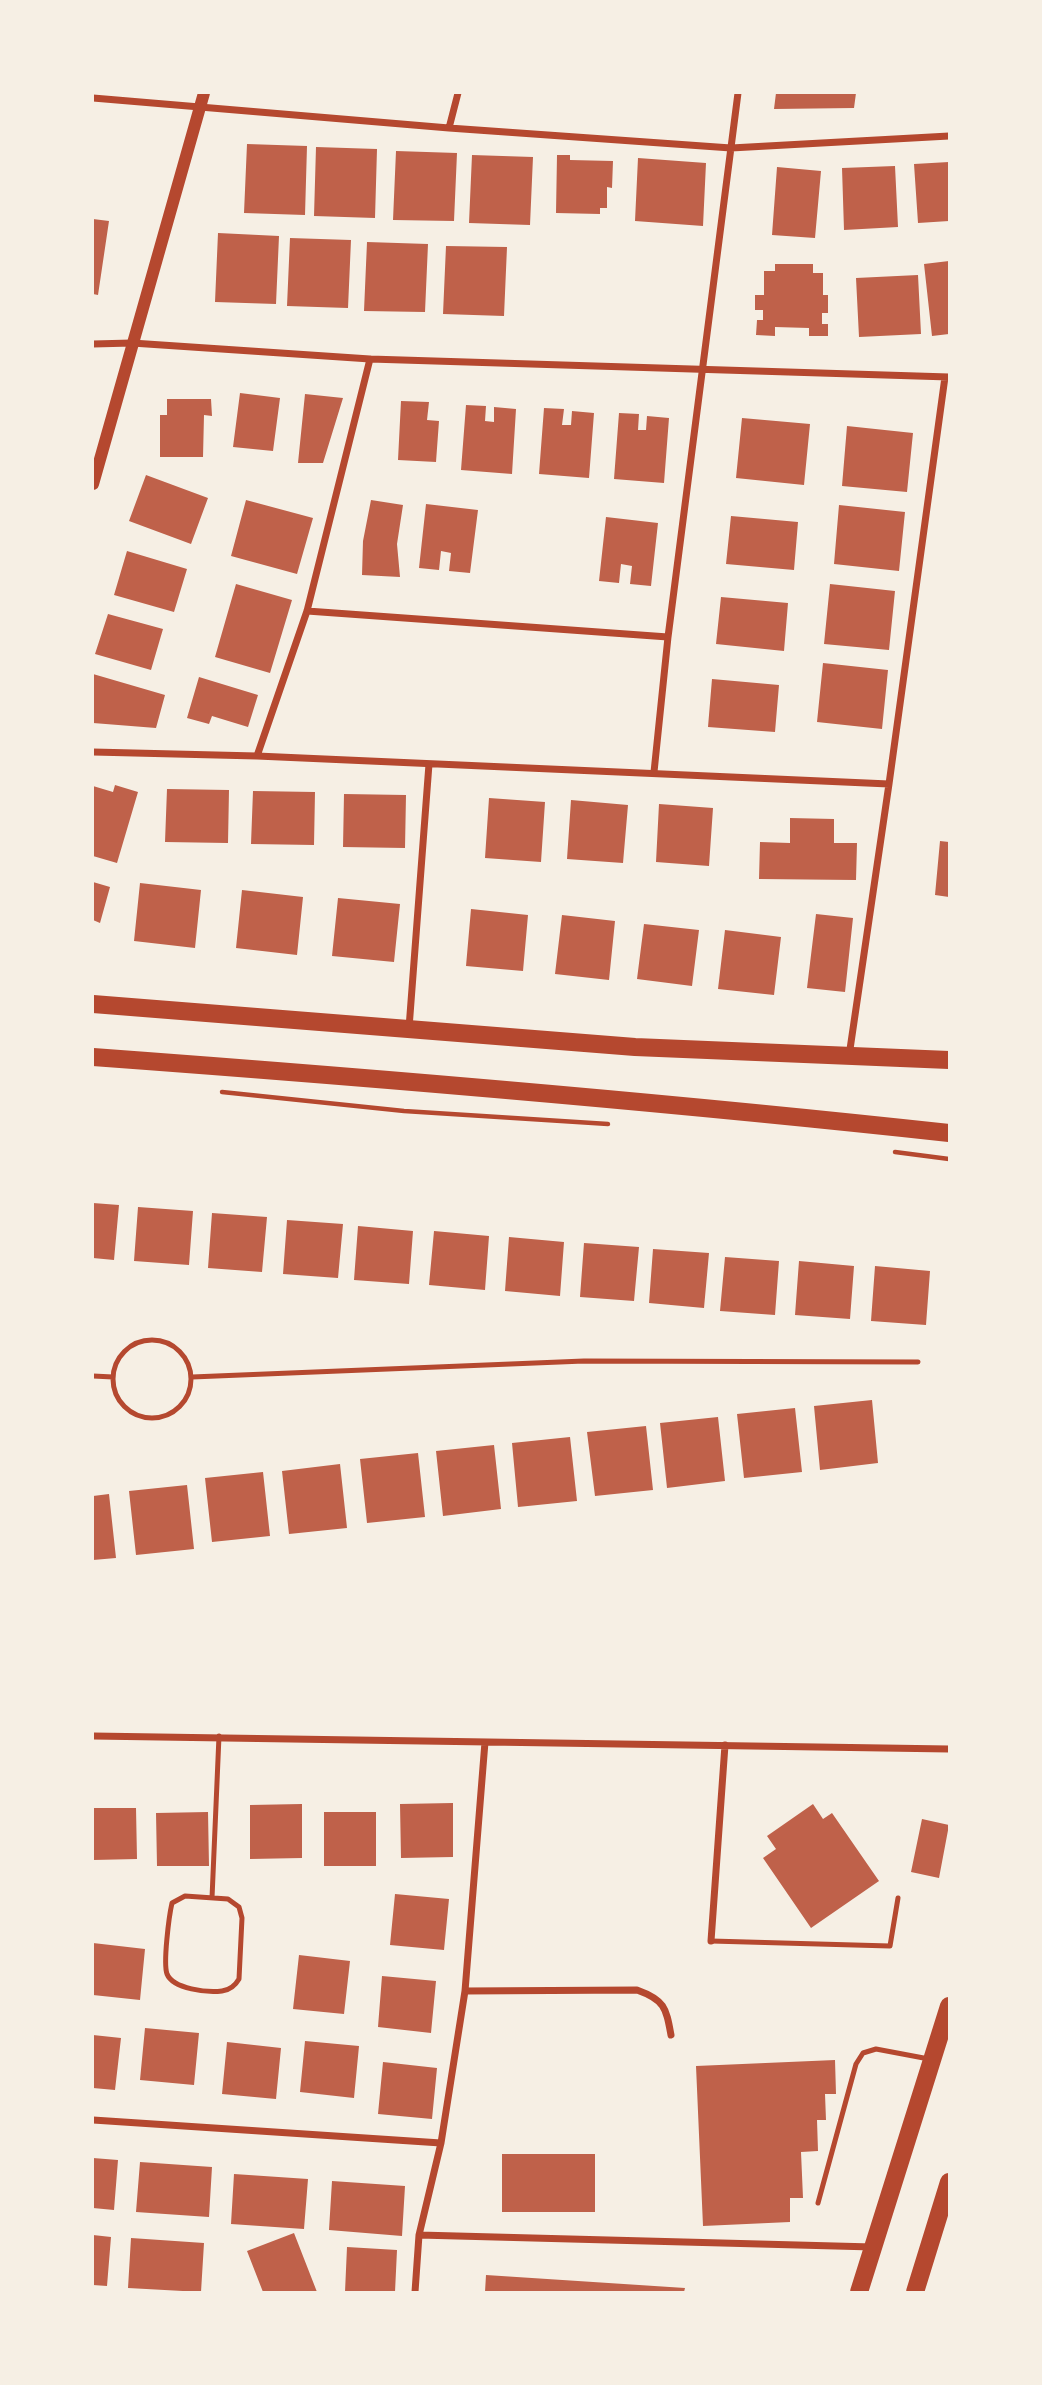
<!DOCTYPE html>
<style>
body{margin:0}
#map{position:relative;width:1042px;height:2385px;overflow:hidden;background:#f6efe4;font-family:Jost,sans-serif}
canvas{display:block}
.frame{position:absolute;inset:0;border:94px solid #f6efe4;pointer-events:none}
</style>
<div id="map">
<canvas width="1042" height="2385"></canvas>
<div class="frame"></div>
</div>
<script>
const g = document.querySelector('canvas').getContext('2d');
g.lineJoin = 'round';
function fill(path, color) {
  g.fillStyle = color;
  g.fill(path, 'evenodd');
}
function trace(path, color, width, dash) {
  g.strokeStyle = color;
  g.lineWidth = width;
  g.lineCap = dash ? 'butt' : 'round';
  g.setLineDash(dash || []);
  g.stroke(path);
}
fill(new Path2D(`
 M776 93H856L854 108 774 109Z
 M247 144 307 146 305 215 244 213Z
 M316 147 377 149 375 218 314 216Z
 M396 151 457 153 454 221 393 220Z
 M472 155 533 157 530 225 469 223Z
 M557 155H570V160L613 161 612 188 607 187V208H600V214L556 213Z
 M638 158 706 163 703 226 635 221Z
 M949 162V221L918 223 914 164Z
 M895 166 898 227 844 230 842 168Z
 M777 167 821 171 815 238 772 235Z
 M93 219 109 221 98 295 93 294Z
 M218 233 279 236 276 304 215 302Z
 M290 238 351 240 348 308 287 306Z
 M367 242 428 244 425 312 364 311Z
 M446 246 507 247 504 316 443 314Z
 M949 261V334L932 336 924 264Z
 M775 264H813V273H823V295H828V313H822V324H828V336H809V328L775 327V336L756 335 757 320H763V310H755V295H764V271H775Z
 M918 275 921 334 859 337 856 278Z
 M240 393 280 398 273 451 233 447Z
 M305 394 343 398 323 463H298Z
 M167 399H211L212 416 204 415 203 457H160V415H167Z
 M401 401 429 402 427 420 439 421 436 462 398 460Z
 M466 405 486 406 485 421 494 422V407L516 409 512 474 461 470Z
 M544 408 564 409 562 425H571L572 411 594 413 589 478 539 474Z
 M619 413 639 414 638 430H646L647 416 669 418 664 483 614 479Z
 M742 418 810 424 804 485 736 478Z
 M847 426 913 433 907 492 842 486Z
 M146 475 208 498 191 544 129 521Z
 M246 500 313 518 297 574 231 556Z
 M371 500 403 505 397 544 400 577 362 575 363 541Z
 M426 504 478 510 470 573 449 571 451 553 441 551 439 570 419 568Z
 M839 505 905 512 899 571 834 564Z
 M731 516 798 522 794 570 726 564Z
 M606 517 658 523 651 586 630 584 632 566 621 564 619 583 599 581Z
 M127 551 187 569 174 612 114 595Z
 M236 584 292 600 270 673 215 657Z
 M830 584 895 591 889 650 824 644Z
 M721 597 788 603 784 651 716 644Z
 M108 614 163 629 151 670 95 654Z
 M823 663 888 670 882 729 817 722Z
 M93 674 165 695 156 728 93 723Z
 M199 677 258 695 248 727 212 716 209 724 187 718Z
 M712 679 779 685 775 732 708 727Z
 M115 785 138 792 117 863 93 856V786L113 792Z
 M167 789 229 790 228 843 165 842Z
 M253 791 315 792 314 845 251 844Z
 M344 794 406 795 405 848 343 847Z
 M489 798 545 802 541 862 485 858Z
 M571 800 628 805 623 863 567 859Z
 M659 804 713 808 709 866 656 862Z
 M790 818 834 819V843H857L856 880 759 879 760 842 790 843Z
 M940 841 949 842V897L935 895Z
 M93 882 110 887 100 923 93 920Z
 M140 883 201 890 195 948 134 941Z
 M242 890 303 897 297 955 236 948Z
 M338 898 400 904 394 962 332 956Z
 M471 909 528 915 523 971 466 966Z
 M816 914 853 918 845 992 807 988Z
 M562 915 615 921 609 980 555 974Z
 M644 924 699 930 692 986 637 979Z
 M725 930 781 937 774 995 718 989Z
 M93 1203 119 1205 114 1260 93 1258Z
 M138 1207 193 1211 189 1265 134 1261Z
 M212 1213 267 1217 262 1272 208 1268Z
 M287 1220 343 1224 338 1278 283 1274Z
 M358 1226 413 1231 409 1284 354 1280Z
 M434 1231 489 1236 485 1290 429 1285Z
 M509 1237 564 1242 560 1296 505 1291Z
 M584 1243 639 1247 634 1301 580 1297Z
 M653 1249 709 1253 704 1308 649 1303Z
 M725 1257 779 1261 775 1315 720 1311Z
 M799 1261 854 1266 850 1319 795 1315Z
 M875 1266 930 1271 926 1325 871 1321Z
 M872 1400 878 1463 820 1470 814 1406Z
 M795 1408 802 1472 744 1478 737 1414Z
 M718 1417 725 1481 667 1488 660 1423Z
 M646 1426 653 1490 595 1496 587 1432Z
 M570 1437 577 1501 518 1507 512 1443Z
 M494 1445 501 1509 443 1516 436 1451Z
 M418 1453 425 1517 367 1523 360 1459Z
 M340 1464 347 1528 289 1534 282 1471Z
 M263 1472 270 1536 212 1542 205 1478Z
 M187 1485 194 1549 136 1555 129 1491Z
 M109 1494 116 1558 93 1560V1496Z
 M453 1803V1857L401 1858 400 1804Z
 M302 1804V1858L250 1859V1805Z
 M813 1804 823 1819 832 1813 879 1881 811 1928 763 1858 776 1849 767 1836Z
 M93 1808H136L137 1859 93 1860Z
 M208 1812 209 1866H157L156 1813Z
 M324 1812H376V1866H324Z
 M922 1819 949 1825 939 1878 911 1872Z
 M395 1894 449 1899 444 1950 390 1945Z
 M93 1943 145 1949 140 2000 93 1995Z
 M299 1955 350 1961 344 2014 293 2009Z
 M382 1976 436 1981 431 2033 378 2027Z
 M145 2028 199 2033 194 2085 140 2080Z
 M93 2035 121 2038 115 2090 93 2088Z
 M305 2041 359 2046 354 2098 300 2092Z
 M227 2042 281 2048 276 2099 222 2094Z
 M835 2060 836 2094H825L826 2120H817L818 2151 801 2152 803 2198H790V2222L703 2226 696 2066Z
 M383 2062 437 2068 432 2119 378 2114Z
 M502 2154H595V2212H502Z
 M93 2158 118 2160 114 2210 93 2208Z
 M140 2162 212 2167 209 2217 136 2212Z
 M234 2174 308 2179 304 2229 231 2224Z
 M332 2181 405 2186 402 2236 329 2230Z
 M294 2233 317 2292H263L247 2251Z
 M93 2235 111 2237 107 2286 93 2285Z
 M131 2238 204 2243 201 2292 128 2288Z
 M347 2247 397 2250 395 2292H345Z
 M486 2275 685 2288 684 2292H485Z`), '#bf614a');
trace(new Path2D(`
 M222 1092 404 1111 608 1124
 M895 1152 949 1159`), '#b5482f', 4.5);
trace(new Path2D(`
 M113 1379a39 39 0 1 1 78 0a39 39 0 1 1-78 0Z
 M93 1376 113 1377
 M192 1377 584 1361 918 1362
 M185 1896 228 1899 239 1907 242 1918 239 1979C235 1986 230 1990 222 1991 208 1993 173 1989 167 1974 163 1963 169 1916 172 1903Z
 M212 1898 219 1736
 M711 1941 890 1946 898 1898
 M818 2203 856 2064 863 2053 876 2049 929 2059`), '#b5482f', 5);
trace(new Path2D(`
 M93 98 449 128 731 148 949 136
 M449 128 458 93
 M93 344 132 343 370 359 949 377
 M307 611 668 637
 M93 752 257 756 889 784
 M257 756 307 611 370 359
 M654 772 668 637 738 93
 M409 1028 429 764
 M849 1056 889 784 945 377
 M93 1736 949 1749
 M711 1941 725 1745
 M465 1991 637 1990C665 2000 666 2008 671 2035
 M93 2120 441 2143
 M419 2235 873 2247
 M415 2292 419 2235 441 2143 465 1991 485 1742`), '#b5482f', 7);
trace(new Path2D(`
 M93 484 204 93`), '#b5482f', 12);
trace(new Path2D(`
 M93 1004 635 1047 949 1060
 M93 1057C379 1078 664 1102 949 1133
 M859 2292 949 2006
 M915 2292 949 2182`), '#b5482f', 18);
</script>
